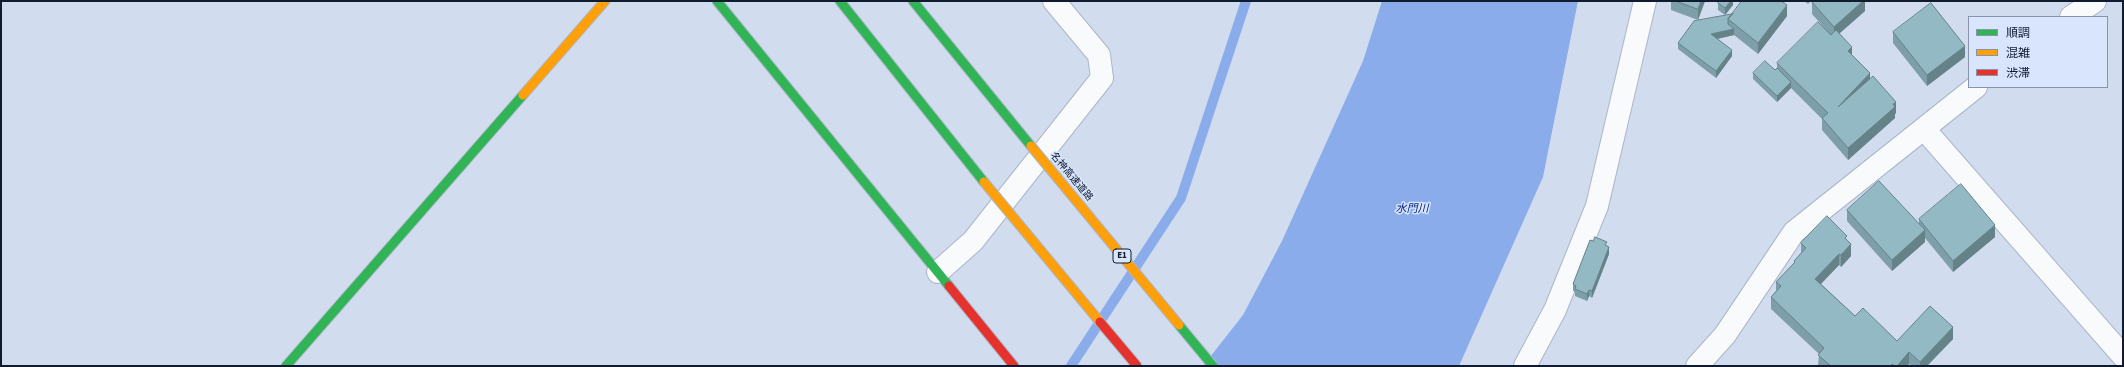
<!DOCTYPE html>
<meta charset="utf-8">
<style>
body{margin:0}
#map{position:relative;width:2124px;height:367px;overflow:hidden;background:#d1dcee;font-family:"Source Sans 3","Noto Sans JP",sans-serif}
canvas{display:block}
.frame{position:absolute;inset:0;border:2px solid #101b30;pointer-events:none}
.legend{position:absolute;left:1968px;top:16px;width:140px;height:72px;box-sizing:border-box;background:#d8e5fc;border:1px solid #8894aa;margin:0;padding:5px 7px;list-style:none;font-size:12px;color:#101b30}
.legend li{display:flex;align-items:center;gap:8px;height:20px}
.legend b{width:20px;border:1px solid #8894aa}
</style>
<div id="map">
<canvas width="2124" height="367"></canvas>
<div class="frame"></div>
<ul class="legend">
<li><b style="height:5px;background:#30b455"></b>順調</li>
<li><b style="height:5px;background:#ff9f0a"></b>混雑</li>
<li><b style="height:5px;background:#e5322d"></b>渋滞</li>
</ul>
</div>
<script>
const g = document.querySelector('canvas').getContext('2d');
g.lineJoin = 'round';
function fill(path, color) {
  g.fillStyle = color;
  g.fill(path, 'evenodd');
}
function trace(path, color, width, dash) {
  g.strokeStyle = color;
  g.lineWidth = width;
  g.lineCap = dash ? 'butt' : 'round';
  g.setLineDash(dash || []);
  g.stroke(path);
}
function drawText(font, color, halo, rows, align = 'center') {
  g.font = font + ' "Source Sans 3","Noto Sans JP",sans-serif';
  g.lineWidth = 3;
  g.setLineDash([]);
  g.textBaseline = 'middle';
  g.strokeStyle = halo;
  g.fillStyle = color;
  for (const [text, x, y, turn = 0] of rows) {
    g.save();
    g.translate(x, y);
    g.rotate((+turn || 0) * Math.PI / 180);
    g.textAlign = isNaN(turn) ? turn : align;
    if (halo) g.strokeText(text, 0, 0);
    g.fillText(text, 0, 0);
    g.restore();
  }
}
fill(new Path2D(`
 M1382 1H1578L1543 177 1459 366H1203L1243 315 1282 241 1363 61Z`), '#8bacea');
trace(new Path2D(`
 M1071 366 1181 198 1246 1`), '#8bacea', 10);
const street = new Path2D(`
 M2071 17 2095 1
 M1924 129 2123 356
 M938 272 973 241 1102 78 1099 55 1054 1
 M1525 366 1555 310 1597 206 1645 1
 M1697 366 1725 335 1794 232 1976 87`);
const fast = new Path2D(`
 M717 1 949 286
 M840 1 984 182
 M913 1 1031 146
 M286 366 523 95`);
const slow = new Path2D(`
 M523 95 605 1`);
const jam = new Path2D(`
 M949 286 1014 366`);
trace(street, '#abb6c8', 24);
trace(fast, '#abb6c8', 11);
trace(slow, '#abb6c8', 11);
trace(jam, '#abb6c8', 11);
trace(street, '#f8fafc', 22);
trace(fast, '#30b455', 9);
trace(slow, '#ff9f0a', 9);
trace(jam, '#e5322d', 9);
const fastBridge = new Path2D(`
 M1179 325 1213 366`);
const slowBridge = new Path2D(`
 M1031 146 1179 325
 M984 182 1100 322`);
const jamBridge = new Path2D(`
 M1100 322 1137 366`);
trace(fastBridge, '#abb6c8', 11, []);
trace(slowBridge, '#abb6c8', 11, []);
trace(jamBridge, '#abb6c8', 11, []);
trace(fastBridge, '#30b455', 9);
trace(slowBridge, '#ff9f0a', 9);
trace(jamBridge, '#e5322d', 9);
fill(new Path2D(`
 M1671 1H1705L1698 20 1671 10Z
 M1733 1V5L1725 15 1718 10V3Z
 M1804 1H1811L1808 4Z
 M1865 1V11L1839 34 1852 56 1896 113 1895 114V118L1848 160 1822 130V119L1791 88 1777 102 1753 79V73L1775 70 1777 69V63L1829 33 1812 14V2Z
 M1733 14 1787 16 1758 54 1734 35 1718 39 1732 56 1716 78 1678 49V43Z
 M1893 32 1965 57 1927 86 1893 43Z
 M1847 210 1919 224V219L1995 237 1953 272 1925 238V242L1892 271 1847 221Z
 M1847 241 1851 256 1841 267 1839 265 1821 284 1855 316 1897 341 1953 339 1927 366H1912L1909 364 1907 366H1818L1819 354 1771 309V297L1776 291V282L1794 264V261L1801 253V243Z
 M1607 246 1609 254 1592 298 1589 296 1587 301 1575 296V292L1573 291V284Z`), '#7e9fa9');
fill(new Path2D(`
 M1701 1H1705L1698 20V9Z
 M1731 1H1733V5L1725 15V8Z
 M1863 1H1865V11L1834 38V27Z
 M1787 5V16L1758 54V43Z
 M1734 29V35L1711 40V34Z
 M1965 46V57L1927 86V75Z
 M1852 47V58L1848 51Z
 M1732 50V56L1716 78V71Z
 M1870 73V85L1838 107Z
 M1791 82V88L1777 102V96Z
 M1896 102V113L1895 114V118L1848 160V148L1893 104Z
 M1995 225V237L1953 272V261Z
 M1925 230V242L1892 271V260Z
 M1851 244V256L1841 267V255Z
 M1609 247V254L1592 298V291Z
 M1839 254V265L1815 290V279Z
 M1589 290V296L1587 301V294Z
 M1953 327V339L1927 366H1920V362Z
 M1909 352V364L1907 366H1897Z`), '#668289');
const building = new Path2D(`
 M1676 1H1701L1698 9Z
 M1719 1H1731L1725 8 1718 3Z
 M1742 1H1781L1787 5 1758 43 1728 19Z
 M1814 1H1863L1834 27 1812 2Z
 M1931 3 1965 46 1927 75 1893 32Z
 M1733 14 1728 19V24L1734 29 1711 34 1732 50 1716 71 1678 43 1694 21Z
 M1818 22 1831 35 1836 30 1852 47 1848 51 1870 73 1838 107 1873 76 1896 102 1893 104 1895 107 1848 148 1822 118 1828 113 1777 63Z
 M1765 61 1775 70 1777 68 1791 82 1777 96 1753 73Z
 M1879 181 1925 230 1892 260 1847 210Z
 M1961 184 1995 225 1953 261 1919 219Z
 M1827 216 1847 236 1845 238 1851 244 1841 255 1839 254 1815 279 1855 316 1863 308 1897 341 1930 306 1953 327 1920 362 1909 352 1897 366H1895L1892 364 1890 366H1837L1835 365 1834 366H1831L1818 355 1824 348 1771 297 1781 286 1776 282 1795 262 1794 261 1806 248 1801 243Z
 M1595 237 1607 242 1605 245 1609 247 1592 291 1589 290 1587 294 1575 289 1576 286 1573 284 1590 240 1593 241Z`);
fill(building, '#92b9c4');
trace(building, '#668289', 1);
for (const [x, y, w] of [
 [1122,256,18]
]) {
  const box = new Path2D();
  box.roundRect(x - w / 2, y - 7, w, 14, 3);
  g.fillStyle = '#d8e5fc';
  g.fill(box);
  trace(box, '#101b30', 1);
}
drawText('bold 9px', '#101b30', null, [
 ["E1",1122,256]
]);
drawText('10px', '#101b30', '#d8e5fc', [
 ["名神高速道路",1071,177,50]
]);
drawText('italic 11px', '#002480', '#d8e5fc', [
 ["水門川",1412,210]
]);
</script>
